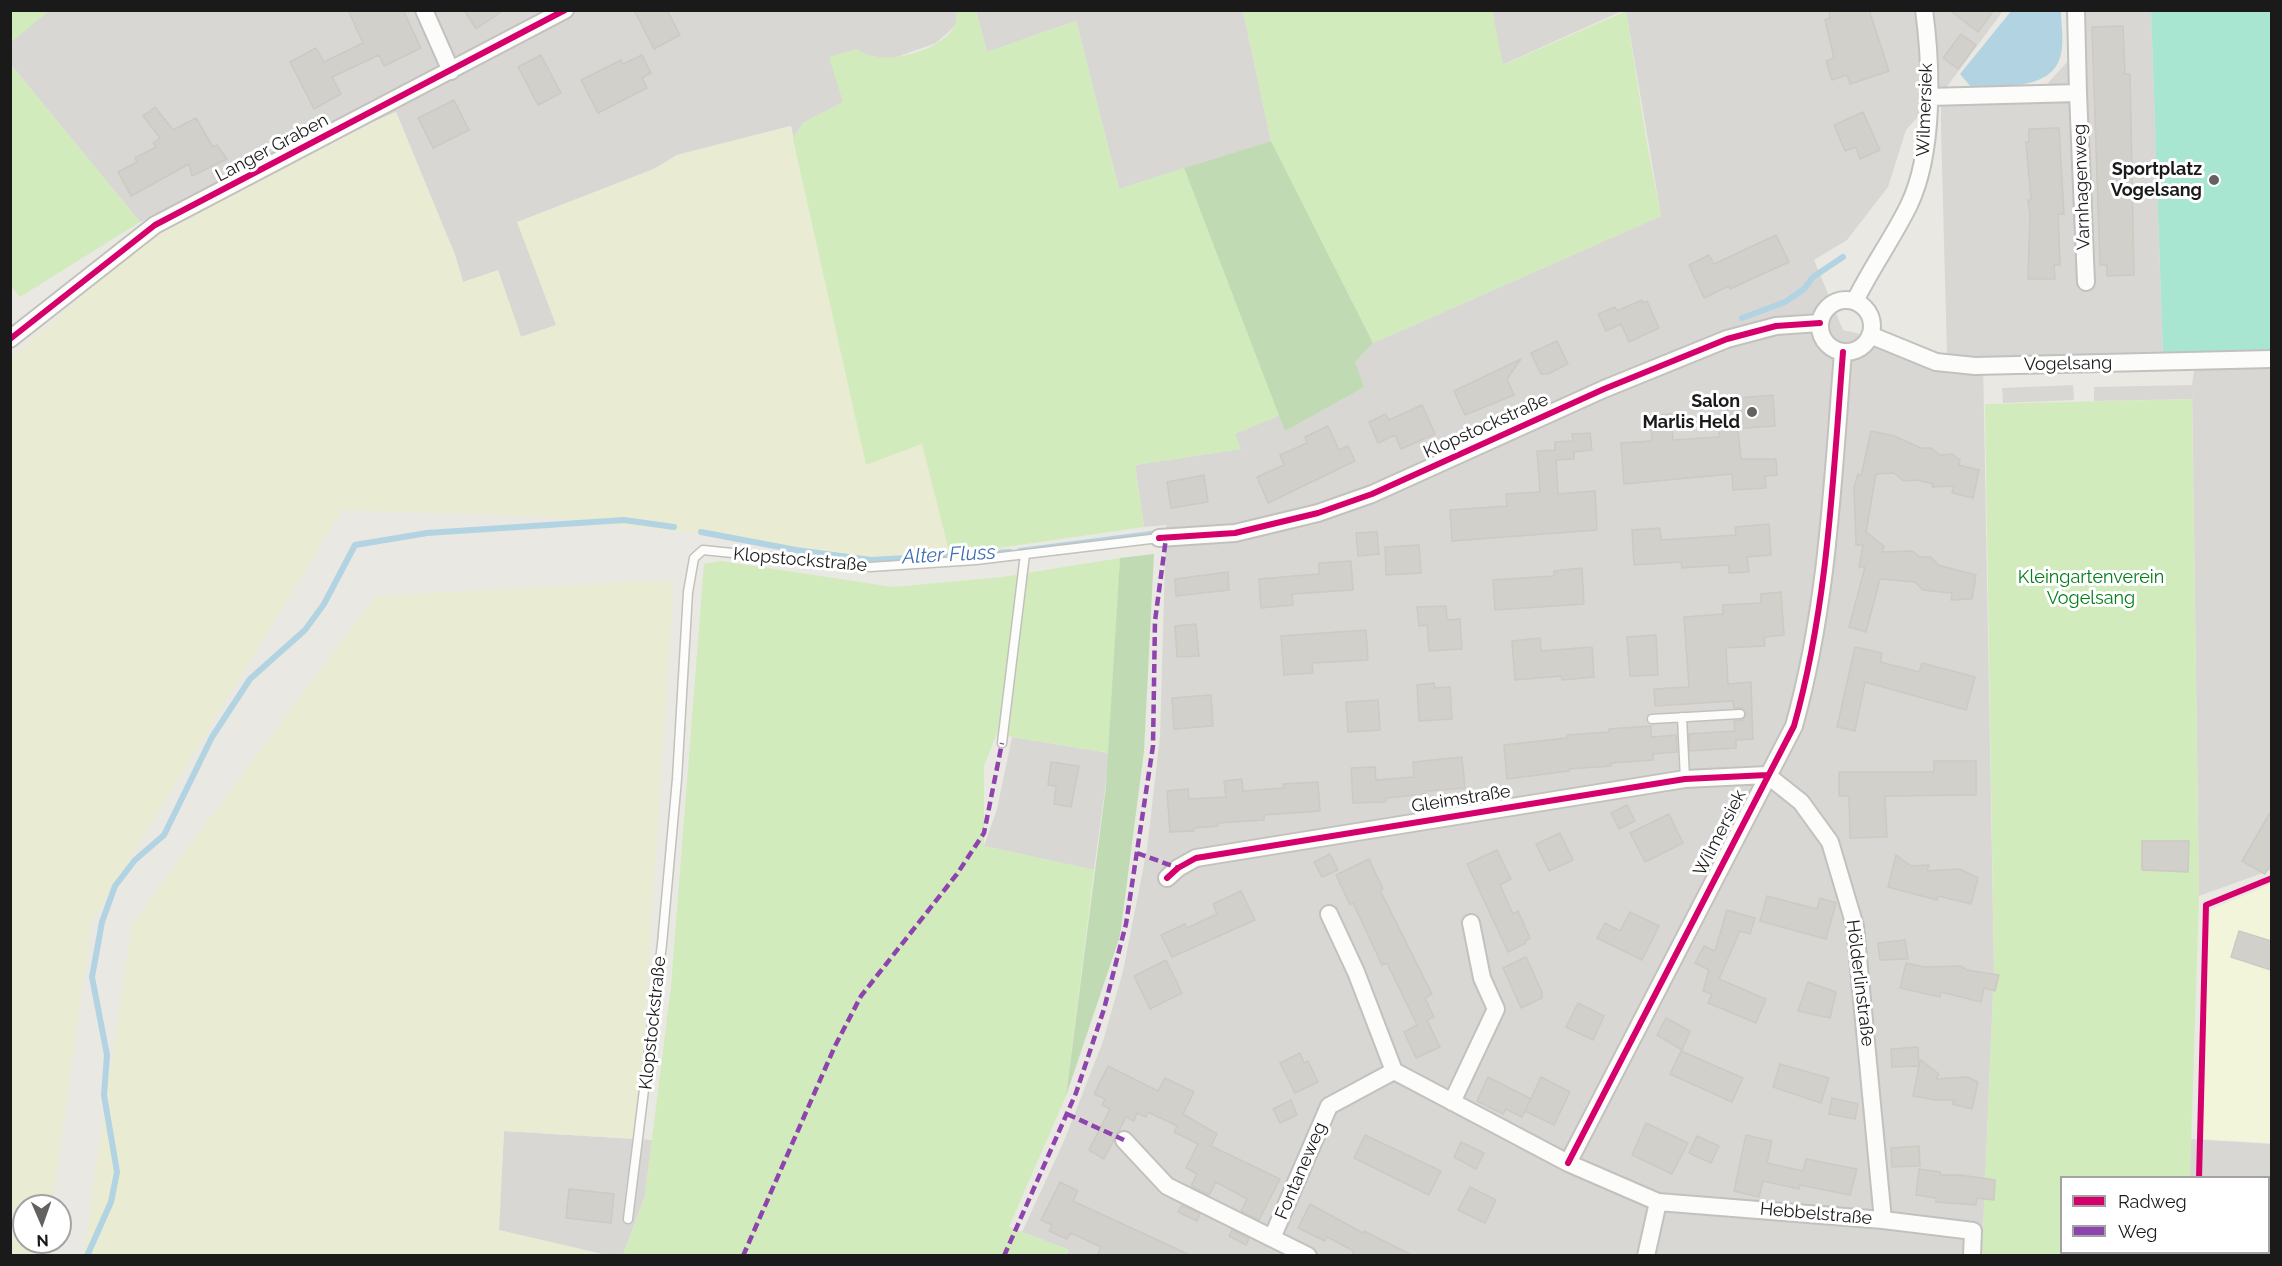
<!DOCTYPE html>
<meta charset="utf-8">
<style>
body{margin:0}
#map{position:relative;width:2282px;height:1266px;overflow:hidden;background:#eae8e2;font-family:Raleway,sans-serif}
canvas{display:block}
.frame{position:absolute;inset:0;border:12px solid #1a1a1a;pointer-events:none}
.legend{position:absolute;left:2060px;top:1176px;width:210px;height:78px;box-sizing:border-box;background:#fff;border:2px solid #a3a3a3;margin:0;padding:8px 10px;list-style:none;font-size:18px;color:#1a1a1a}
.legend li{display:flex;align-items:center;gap:12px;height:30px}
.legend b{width:30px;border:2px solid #a3a3a3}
.north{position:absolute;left:12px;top:1194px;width:60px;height:60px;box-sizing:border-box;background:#fff;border:2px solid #a3a3a3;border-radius:50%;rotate:178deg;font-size:16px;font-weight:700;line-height:24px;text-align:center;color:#1a1a1a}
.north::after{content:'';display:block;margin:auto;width:21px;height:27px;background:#636260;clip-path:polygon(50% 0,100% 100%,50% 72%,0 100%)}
</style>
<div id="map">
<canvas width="2282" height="1266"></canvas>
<div class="frame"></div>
<ul class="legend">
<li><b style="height:8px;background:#d6006c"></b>Radweg</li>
<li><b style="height:8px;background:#8e44ad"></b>Weg</li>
</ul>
<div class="north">N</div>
</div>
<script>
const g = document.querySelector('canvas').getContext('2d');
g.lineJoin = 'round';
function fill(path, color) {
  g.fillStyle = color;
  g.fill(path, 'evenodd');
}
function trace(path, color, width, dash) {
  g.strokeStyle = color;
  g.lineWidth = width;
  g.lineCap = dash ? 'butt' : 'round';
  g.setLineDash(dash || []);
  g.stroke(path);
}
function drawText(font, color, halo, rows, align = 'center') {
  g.font = font + ' Raleway,sans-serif';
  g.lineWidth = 6;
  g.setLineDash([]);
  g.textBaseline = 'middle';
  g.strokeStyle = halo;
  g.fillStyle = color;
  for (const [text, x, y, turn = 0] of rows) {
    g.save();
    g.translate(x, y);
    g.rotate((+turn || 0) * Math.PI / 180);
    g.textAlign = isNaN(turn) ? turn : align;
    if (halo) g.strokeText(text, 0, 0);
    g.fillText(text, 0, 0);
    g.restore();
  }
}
fill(new Path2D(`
 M49 10 957 11 956 25 936 43 891 59 864 55 844 102 803 123 793 139 791 126 677 155 654 169 518 222 557 325 521 337 498 271 463 282 455 255 396 112 140 222 11 65 10 42Z
 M1492 10 1622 11 1502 65Z
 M976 11H1243L1271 141 1119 189 1076 21 987 52Z
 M1626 11H2003L1946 88 2046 85 2070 59 2069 11H2151L2163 355 1983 359 1994 970 1982 1255 1066 1256 1069 1250 1022 1232 1064 1141 1103 1041 1123 971 1147 849 1160 736 1166 525 1144 527 1135 465 1240 449 1234 434 1280 415 1285 431 1373 343 1661 216ZM1941 92V127L1947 354 1843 330 1814 260 1847 240 1888 187 1906 130Z
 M2272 366 2271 870 2199 896 2192 385 2194 370Z
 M1012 737 1110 753 1094 870 984 846 997 809Z
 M504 1131 652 1140 645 1196 623 1255H606L498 1230Z
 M2190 1139 2271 1144V1255H2190V1252H2268V1178L2190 1177Z`), '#d9d7d4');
fill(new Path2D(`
 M2271 884V1143L2200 1139 2210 910Z`), '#f3f5db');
fill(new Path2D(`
 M396 112 455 255 463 282 498 270 521 337 556 325 517 222 654 169 677 155 791 126 866 465 922 444 950 555 868 561 684 532 533 516 342 510 92 921 52 1206H24V1242H47L45 1255 11 1256V358L136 249 212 205Z
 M674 580 637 1139 504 1131 499 1230 606 1255 83 1256 132 923 376 596Z`), '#e9ecd3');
fill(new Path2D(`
 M11 10H49V11L11 42Z
 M957 11H976L987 52 1076 21 1119 189 1184 168 1280 415 1235 434 1241 449 1135 465 1144 527 950 555 922 444 866 465 793 139 803 123 843 102 829 57 857 49C879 68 943 52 955 25 957 21 957 15 957 11Z
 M1243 11H1492L1503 65 1626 11 1646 138 1661 216 1373 343 1271 141Z
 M11 65 140 222 20 297 10 285Z
 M2192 399 2199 896 2190 1177 2062 1178V1252H2190V1255L1982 1256 1994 970 1985 404Z
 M1120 558 1110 753 1012 737 998 731 984 766V846L1094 870 1066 1096 1009 1227 1069 1250 1066 1255 623 1256 645 1196 671 986 704 564 721 561 893 587 1002 577Z`), '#d2ebbd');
fill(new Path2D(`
 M1271 141 1373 343 1355 362 1364 387 1285 431 1184 168Z
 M1154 554 1144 751 1120 936 1066 1096 1106 786 1120 558Z`), '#c0dbb4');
fill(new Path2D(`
 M2151 11H2271V350L2163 355Z`), '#a9e6d1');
fill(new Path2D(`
 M2073 385 2074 400 2003 403 2002 388Z
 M2192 385V399L2094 401V387Z`), '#d8d7d4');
fill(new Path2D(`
 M2012 10 2061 11C2061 24 2064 41 2061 54 2053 92 2000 85 1971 87L1960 74Z`), '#b2d3e1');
trace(new Path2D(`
 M1742 318 1785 302 1804 289 1813 277 1843 257
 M701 532 796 550 871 560 1010 552
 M1020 551 1159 533
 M87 1256 111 1202 117 1172 104 1095 107 1055 92 977 102 922 115 886 135 860 164 835 212 737 250 679 305 630 324 604 355 545 427 533 624 520 674 527`), '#b2d3e1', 6);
const building = new Path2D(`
 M348 10H403L421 48 384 66 379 55 332 77 341 94 314 109 290 62 316 48 324 62 363 43Z
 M464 10H504L476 29Z
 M634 10H667L680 35 654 49Z
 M1829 10H1869L1889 71 1850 84 1847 75 1832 80 1826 61 1834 58 1825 20 1830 18Z
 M1949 10H1994L1978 32Z
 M2123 26 2125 74H2130L2134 275 2107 276V265H2100L2092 27Z
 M1961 34 1976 45 1958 69 1943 58Z
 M541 55 561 93 538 105 518 67Z
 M642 55 651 73 642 78 647 88 598 113 581 80 621 60 623 64Z
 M454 100 469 130 433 148 418 118Z
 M155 107 173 130 196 118 213 147 217 145 227 159 192 176 189 164 131 196 118 172 137 162 135 158 156 147 153 143 160 138 143 116Z
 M1863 112 1880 150 1860 159 1856 147 1845 151 1834 125Z
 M2059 128 2064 214H2058L2060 265H2054L2055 279H2028L2030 215 2028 200H2031L2026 142H2029V129Z
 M1776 235 1789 262 1730 289 1729 286 1704 298 1689 265 1709 255 1714 264Z
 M1642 300 1643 303 1647 301 1659 328 1629 342 1621 324 1606 331 1598 314 1615 307 1617 311Z
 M1557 341 1568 364 1548 374H1541L1531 353Z
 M1521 359 1507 379 1514 395 1465 415 1454 391Z
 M1773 395 1775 426 1729 429 1727 399Z
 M1422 405 1435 434 1401 449 1395 435 1378 443 1369 422 1386 414 1389 420Z
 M1671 414 1673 440 1719 437V430L1738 429 1741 459H1776L1777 475 1765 476 1766 488 1733 490 1732 474 1624 484 1621 443 1652 441 1650 415Z
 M1328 426 1339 450 1348 446 1355 461 1268 503 1257 477 1284 465 1280 455 1307 443 1305 437Z
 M1871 431 1894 436 1921 448H1931L1940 455 1952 454 1960 460 1959 465 1979 470 1973 498 1952 493 1954 486 1932 487 1933 484 1917 480 1904 481 1894 473 1876 474 1866 532 1884 546 1882 552 1912 551 1920 557H1931L1938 565 1976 575 1972 599 1951 600 1952 593 1923 590 1915 582 1880 579 1866 632 1849 627 1865 567H1859L1863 545H1856L1854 487 1858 474 1861 476Z
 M1590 433 1592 450 1574 452V459L1556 460 1558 494 1595 491 1597 530 1452 541 1450 510 1507 506 1506 494 1540 492 1537 451 1555 450V442L1573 441 1572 434Z
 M1204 475 1208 502 1171 508 1167 482Z
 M1769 524 1771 555 1747 557 1749 572 1729 573V565L1682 568 1681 562 1634 565 1632 530 1660 528 1661 540 1736 535 1735 527Z
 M1377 532 1379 554 1358 556 1356 533Z
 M1419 545 1421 573 1386 575 1385 547Z
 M1351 561 1353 590 1292 594 1293 605 1261 608 1259 579 1319 574V563Z
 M1582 568 1584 604 1495 610 1493 580 1554 576V571Z
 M1228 572 1229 590 1176 596 1175 579Z
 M1781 592 1784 635 1764 637 1765 646 1726 648 1728 684 1751 682 1753 739 1736 740V748L1690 751 1689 734 1735 731 1734 721 1743 720 1746 714 1742 708H1734L1733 701 1655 706 1654 689 1689 687 1684 617 1723 614V605L1761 603V594Z
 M1446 606 1447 620 1460 619 1462 649 1429 651 1427 625 1419 626 1417 607Z
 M1196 624 1199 656 1177 657 1175 626Z
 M1366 630 1368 660 1312 663 1313 673 1284 675 1281 636Z
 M1656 635 1658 675 1630 676 1627 637Z
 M1540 638 1541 651 1592 647 1594 677 1562 680 1561 676 1515 680 1512 641Z
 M1855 647 1882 653 1880 662 1919 672 1922 663 1975 677 1966 710 1865 682 1855 731 1837 727Z
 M1434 683 1435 688 1450 687 1452 719 1419 721 1417 685Z
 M1211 695 1213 726 1174 729 1172 698Z
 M1378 700 1380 730 1348 732 1346 702Z
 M1651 726V737L1676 735 1677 752 1653 754V760L1611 763V766L1569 769V771L1507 779 1504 745 1567 738V735L1609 732V729Z
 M1462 757 1465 788 1426 791V794L1386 798V802L1353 803 1351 768 1375 767 1376 780 1414 777 1413 762Z
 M1934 761H1976V795L1885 796 1887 837 1850 838 1849 796H1839V772H1934Z
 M1051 762 1079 766 1071 807 1054 804 1056 786 1048 785Z
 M1242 779 1243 791 1284 788 1283 784 1318 782 1320 811 1264 815V820L1218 823V826L1194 828V831L1170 832 1167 791 1188 789 1189 799 1226 797 1224 781Z
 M1627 805 1635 821 1619 829 1611 813Z
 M2271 811V863L2265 874 2242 861Z
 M1669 814 1683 843 1645 862 1630 833Z
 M1560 833 1573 860 1549 871 1536 844Z
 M2142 841H2189L2188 872 2142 870Z
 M1497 850 1511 879 1500 885 1513 914 1518 911 1530 938 1525 941 1526 943 1508 952 1467 864Z
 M1330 854 1338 870 1322 877 1314 862Z
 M1896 855 1911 866 1929 865 1927 871 1960 869 1978 878 1971 904 1938 896 1937 900 1888 887Z
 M1369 859 1383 889 1380 890 1432 994 1425 998 1434 1017 1427 1020 1440 1047 1416 1058 1404 1032 1417 1025 1387 963 1382 965 1353 903 1350 905 1336 875Z
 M1241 891 1255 920 1172 957 1161 935 1185 924 1187 928 1217 914 1213 904Z
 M1767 896 1817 909 1820 898 1836 903 1826 939 1760 921Z
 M1727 910 1755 918 1750 934 1740 931 1719 979 1766 999 1756 1023 1708 1003 1712 994 1703 991 1709 970 1695 963 1704 946 1715 951Z
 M1630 912 1659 926 1642 960 1597 938 1605 923 1620 931Z
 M2239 931 2271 941V970L2231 957Z
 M1905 940 1908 959 1880 960 1878 943Z
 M1526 957 1542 992V998L1521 1008 1503 968Z
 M1166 960 1182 993 1150 1009 1134 976Z
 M1906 963 1924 967 1961 966 1967 970 1999 975 1995 991 1984 988 1981 1002 1941 992 1940 997 1900 988Z
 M1808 982 1836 992 1830 1018 1798 1011Z
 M1578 1003 1604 1016 1593 1040 1566 1027Z
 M1666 1018 1690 1031 1682 1050 1657 1035Z
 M1918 1047 1919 1066 1921 1060 1939 1074 1936 1079 1968 1077 1978 1082 1972 1109 1952 1104 1955 1100H1935L1913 1096 1919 1066 1892 1067 1891 1049Z
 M1681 1051 1743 1078 1732 1102 1670 1074Z
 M1300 1053 1304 1063 1308 1061 1318 1082 1295 1093 1280 1063Z
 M1780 1064 1829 1078 1821 1103 1773 1087Z
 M1108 1066 1158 1091 1165 1078 1194 1092 1183 1114 1217 1134 1211 1146 1280 1179 1259 1220 1241 1211 1247 1199 1216 1182 1209 1195 1191 1186 1197 1174 1186 1168 1198 1144 1174 1132 1177 1126 1148 1112 1146 1117 1137 1113 1134 1121 1126 1117 1104 1159 1089 1150 1110 1109 1102 1105 1105 1099 1094 1094Z
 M1488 1077 1531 1099 1522 1117 1506 1109 1503 1114 1477 1101Z
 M1541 1077 1570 1092 1554 1125 1525 1111Z
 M1832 1098 1858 1104 1855 1119 1829 1114Z
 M1291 1100 1297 1115 1280 1123 1273 1109Z
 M1646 1123 1688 1143 1672 1174 1632 1155Z
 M1365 1135 1441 1171 1429 1195 1354 1158Z
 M1746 1135 1772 1141 1767 1163 1803 1171 1806 1159 1857 1169 1850 1195 1800 1185 1799 1189 1763 1181 1759 1197 1734 1191Z
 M1697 1136 1719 1146 1711 1163 1689 1153Z
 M1461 1142 1484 1153 1476 1169 1454 1157Z
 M1919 1146 1920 1166 1892 1167 1891 1148Z
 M1919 1169 1940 1172V1175H1960L1995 1180 1994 1200 1977 1198 1976 1205 1936 1202V1198L1916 1195Z
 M1060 1182 1078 1191 1073 1201 1192 1256H1097L1101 1247 1071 1233 1067 1239 1049 1231 1052 1225 1041 1220Z
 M1470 1187 1496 1200 1485 1223 1458 1210Z
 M569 1189 614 1194 611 1223 566 1218Z
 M1310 1204 1363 1233 1364 1231 1414 1256H1352L1354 1251 1327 1237 1325 1241 1298 1228Z
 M1182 1205 1200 1214 1197 1221 1178 1212Z
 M1232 1230 1249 1239 1246 1245 1229 1236Z`);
fill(building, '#d2d0cb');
trace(building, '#cdc9c3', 1.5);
const service = new Path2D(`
 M1682 717 1685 779
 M1652 719 1740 714
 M1002 743 1025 554
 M628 1219 662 944 677 779 688 592 694 558 703 550 870 567 976 560 1159 538`);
const minor = new Path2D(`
 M424 10 451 71
 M2076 10 2078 93
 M1928 97 2078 93 2086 282
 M1820 326a26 26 0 1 1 52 0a26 26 0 1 1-52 0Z
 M1855 301C1871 268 1893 238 1909 205 1934 153 1932 68 1924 10
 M1870 335 1936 362 1975 366 2272 359
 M10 339 155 225 565 10
 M1159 538 1235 533 1318 513 1372 494 1604 389 1727 339 1776 326 1820 323
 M1767 775 1801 802 1830 842 1855 926 1883 1220
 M1167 878 1178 868 1196 858 1685 779 1767 775
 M1329 914 1356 972 1394 1071 1568 1163 1658 1202 1883 1220 1973 1231 1972 1256
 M1452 1102 1496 1009 1482 978 1471 923
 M1124 1140 1167 1186 1308 1256
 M1568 1163 1794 726C1828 605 1833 477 1843 352
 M2268 1228H2272
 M1272 1238 1329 1106 1394 1071
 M1646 1256 1658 1202`);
trace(service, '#c2c1be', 11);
trace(minor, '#c2c1be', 20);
trace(service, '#fcfcfb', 8);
trace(minor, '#fcfcfb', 16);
trace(new Path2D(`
 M1137 853 1178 868
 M1067 1114 1124 1140
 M743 1256 835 1046 861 996 957 874 984 833 1002 743
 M1004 1256 1076 1093 1104 1009 1126 924 1153 746 1155 621 1166 538`), '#8e44ad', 4.5, [9, 4.5]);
trace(new Path2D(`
 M10 339 155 225 565 10
 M1159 538 1235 533 1318 513 1372 494 1604 389 1727 339 1776 326 1820 323
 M1167 878 1178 868 1196 858 1685 779 1767 775
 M1568 1163 1794 726C1828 605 1833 477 1843 352
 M2199 1178 2206 905 2272 878`), '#d6006c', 6);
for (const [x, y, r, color] of [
 [2214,180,6,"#636260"],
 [1752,412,6,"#636260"]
]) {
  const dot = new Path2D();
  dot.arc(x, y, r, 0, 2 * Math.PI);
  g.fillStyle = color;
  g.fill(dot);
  trace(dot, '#fff', 2);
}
drawText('18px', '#1a1a1a', '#fff', [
 ["Wilmersiek",1925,110,-88],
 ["Langer Graben",272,148,-28],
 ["Varnhagenweg",2082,187,-92],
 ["Vogelsang",2068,364,-1],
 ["Klopstockstraße",1486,426,-24],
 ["Klopstockstraße",800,560,5],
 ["Gleimstraße",1461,799,-9],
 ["Wilmersiek",1720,833,-63],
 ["Hölderlinstraße",1860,983,83],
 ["Klopstockstraße",653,1023,-84],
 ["Fontaneweg",1301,1171,-67],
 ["Hebbelstraße",1816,1214,5]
]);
drawText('bold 18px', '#1a1a1a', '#fff', [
 ["Sportplatz",2202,170],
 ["Vogelsang",2202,191],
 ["Salon",1740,402],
 ["Marlis Held",1740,423]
], 'right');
drawText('18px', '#027e17', '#fff', [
 ["Kleingartenverein",2091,578],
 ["Vogelsang",2091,599]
]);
drawText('italic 20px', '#406fb0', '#fff', [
 ["Alter Fluss",949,555,-3]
]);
</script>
